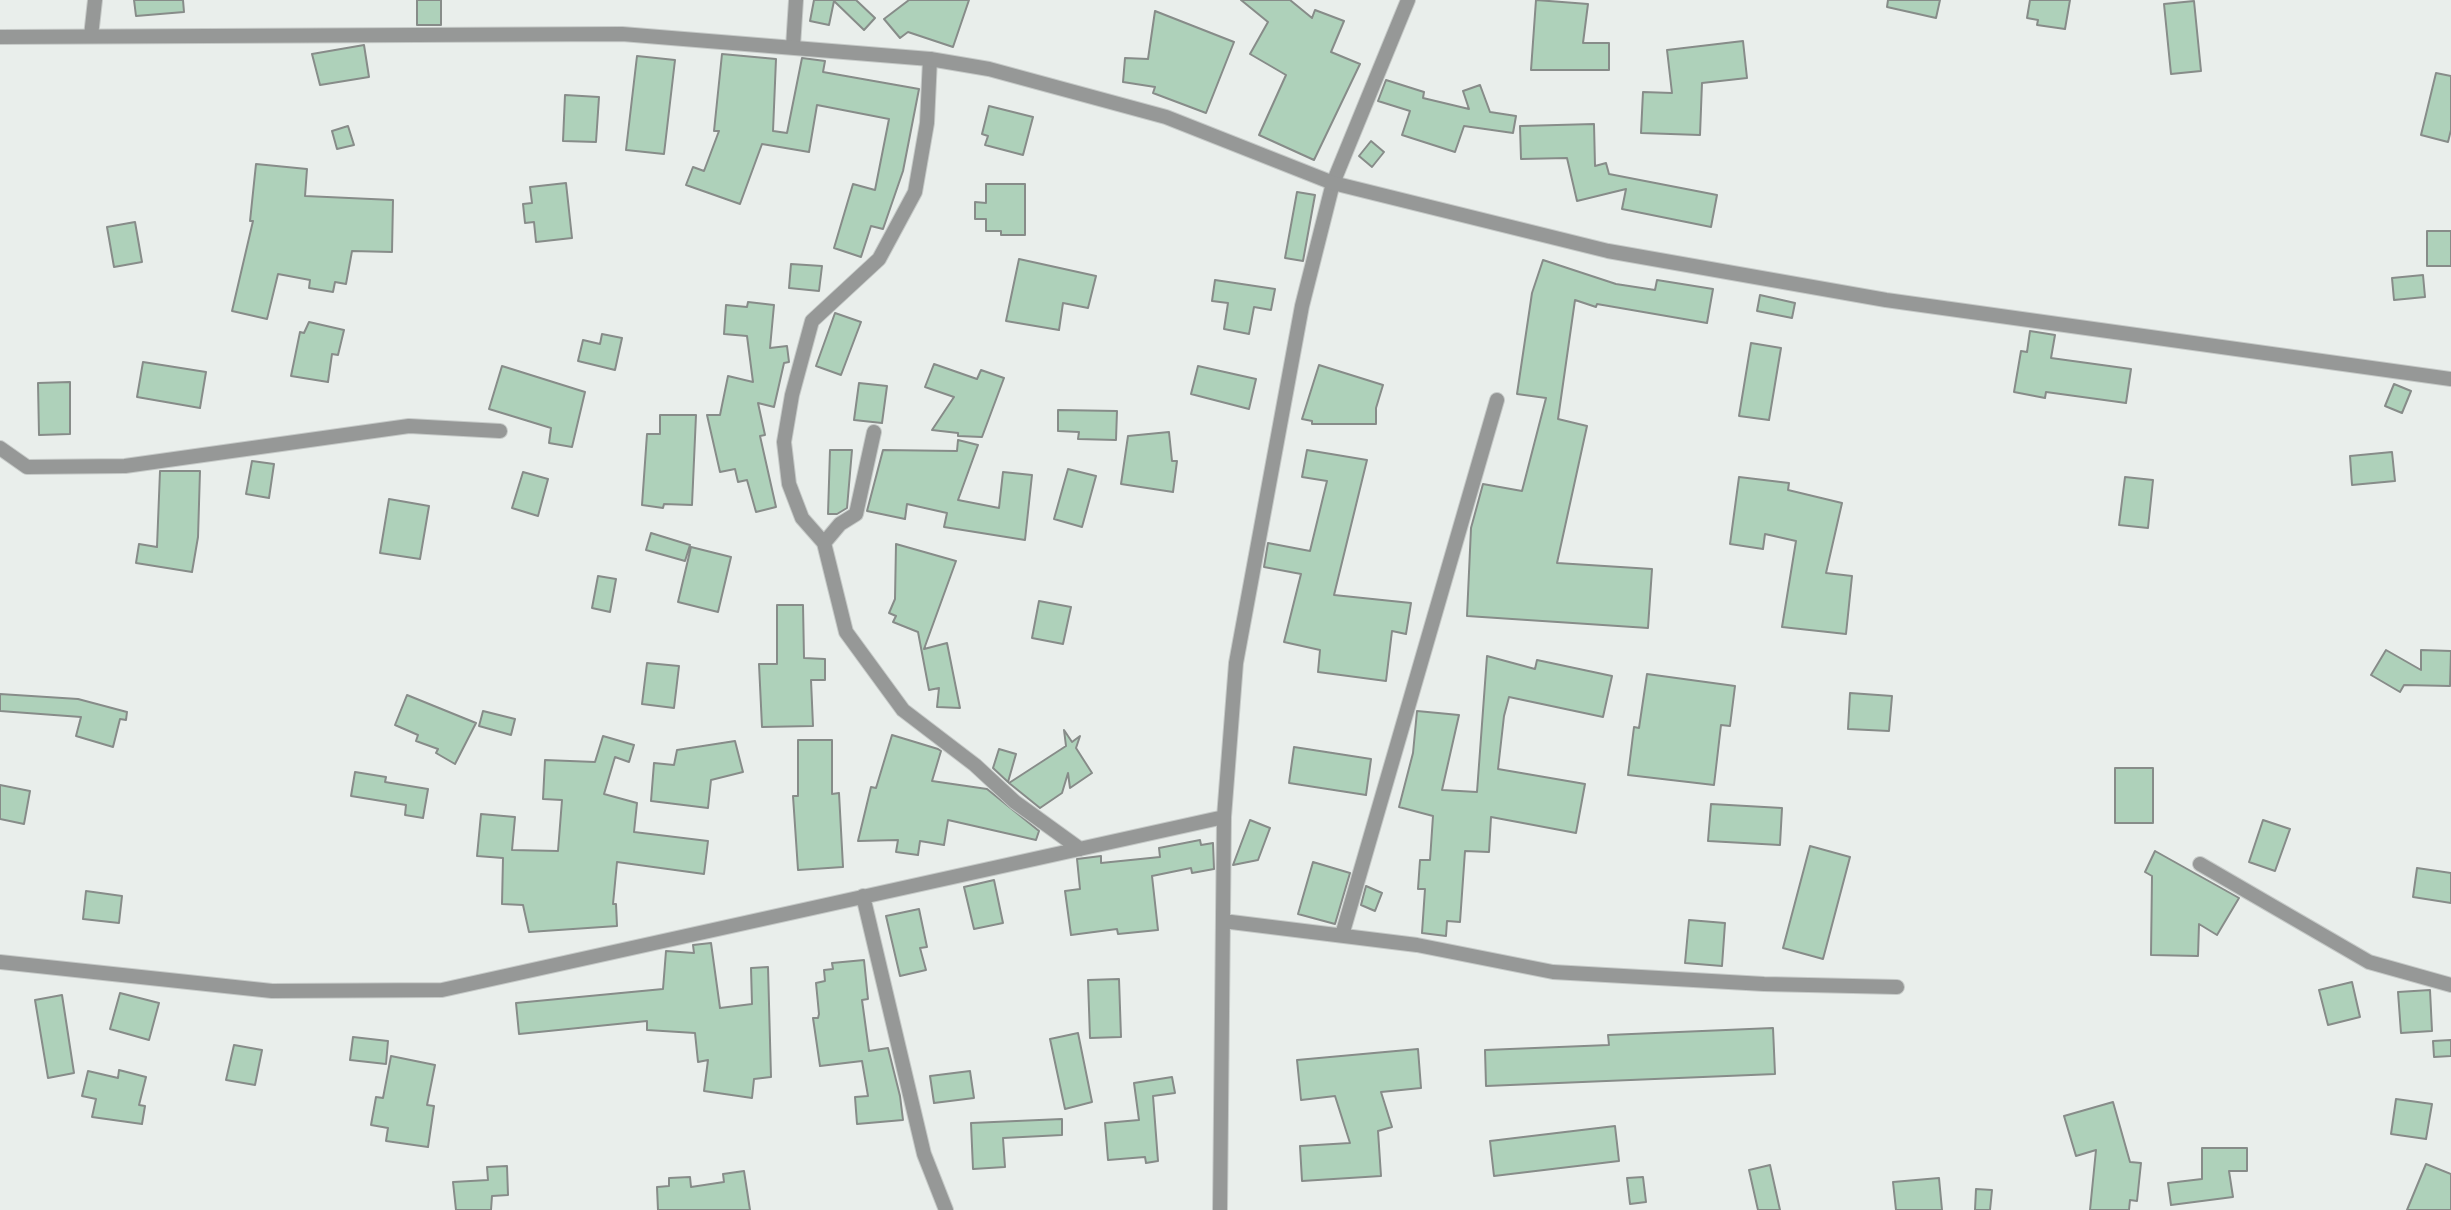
<!DOCTYPE html>
<style>
body{margin:0}
canvas{display:block;background:#e9eeeb}
</style>
<canvas width="2451" height="1210"></canvas>
<script>
const g = document.querySelector('canvas').getContext('2d');
g.lineJoin = 'round';
function fill(path, color) {
  g.fillStyle = color;
  g.fill(path, 'evenodd');
}
function trace(path, color, width, dash) {
  g.strokeStyle = color;
  g.lineWidth = width;
  g.lineCap = dash ? 'butt' : 'round';
  g.setLineDash(dash || []);
  g.stroke(path);
}
const building = new Path2D(`
 M134 0H183L184 12 136 16Z
 M417 0H441V25H417Z
 M814 0H856L875 18 864 30 834 1 829 25 810 21Z
 M909 0H969L953 47 908 32 900 38 884 19Z
 M1241 0H1290L1312 18 1315 10 1344 21 1331 52 1360 64 1314 160 1259 135 1286 75 1250 54 1268 22Z
 M1536 0 1588 4 1583 43H1609V70H1531Z
 M1888 0H1940L1936 18 1887 7Z
 M2030 0H2070L2065 29 2037 25 2038 20 2027 18Z
 M2194 1 2201 71 2171 74 2164 4Z
 M1155 11 1234 42 1206 113 1153 93 1155 87 1123 82 1125 58 1148 59Z
 M1743 41 1747 78 1702 83 1700 135 1641 133 1643 92 1672 93 1667 50Z
 M364 45 369 77 320 85 312 54Z
 M722 54 776 59 773 131 787 133 802 58 825 61 823 72 919 89 903 171 883 229 871 226 861 257 834 248 853 184 875 190 889 119 817 105 809 152 762 144 740 204 686 185 693 167 704 171 719 131H714Z
 M637 56 675 60 664 154 626 150Z
 M2436 73 2451 76V130L2448 142 2421 135Z
 M1386 80 1424 92 1423 98 1469 109 1463 91 1480 85 1490 112 1516 116 1513 133 1464 126 1455 152 1402 135 1410 111 1378 101Z
 M565 95 599 97 596 142 563 141Z
 M989 106 1033 117 1023 155 985 145 988 136 982 134Z
 M1594 124 1595 166 1606 163 1609 174 1717 195 1711 227 1622 209 1626 189 1577 201 1567 158 1521 159 1520 126Z
 M348 126 354 145 337 149 332 131Z
 M1371 141 1384 152 1372 167 1359 156Z
 M256 164 307 169 305 196 393 200 392 252 352 251 346 284 335 282 333 292 309 288 310 280 278 274 267 319 232 311 253 221H250Z
 M566 183 572 238 536 242 534 222 525 223 523 204 532 203 530 187Z
 M986 184H1025V235H1001V231H986V219H975V202L986 203Z
 M1297 192 1315 195 1303 261 1285 258Z
 M135 222 142 262 114 267 107 227Z
 M2427 231H2451V266H2427Z
 M1019 259 1096 276 1088 308 1063 303 1059 330 1006 321Z
 M1543 260 1616 284 1655 290 1657 280 1713 289 1707 323 1597 304 1596 307 1575 300 1558 419 1587 426 1557 563 1652 569 1648 628 1467 616 1471 528 1483 484 1522 491 1546 398 1517 394 1532 293Z
 M791 264 822 266 819 291 789 288Z
 M2423 275 2425 297 2394 300 2392 278Z
 M1215 280 1275 289 1271 310 1254 307 1249 334 1224 329 1228 303 1212 301Z
 M1760 295 1795 303 1792 318 1757 311Z
 M748 302 774 305 770 348 787 346 789 362 784 363 774 407 758 403 765 435 760 436 776 507 756 512 747 480 738 482 735 469 720 472 707 415H720L728 376 753 382 747 336 724 334 726 305 747 307Z
 M835 313 861 322 841 375 816 366Z
 M309 322 344 330 338 355 332 354 328 382 291 376 300 332 304 333Z
 M2030 331 2055 335 2051 358 2131 369 2126 403 2046 392 2045 398 2014 392 2021 351 2027 352Z
 M602 334 622 338 615 370 578 361 583 340 600 344Z
 M1751 343 1781 348 1769 420 1739 416Z
 M143 362 206 372 200 408 137 397Z
 M934 364 977 379 981 370 1004 378 982 437 958 436V433L932 430 954 397 925 387Z
 M1319 365 1383 385 1376 408V424H1312V421L1302 419Z
 M502 366 585 392 572 447 549 443 551 428 489 409Z
 M1198 366 1256 379 1249 409 1191 394Z
 M70 382V434L39 435 38 383Z
 M859 383 887 386 882 423 854 420Z
 M2394 384 2411 391 2402 413 2385 406Z
 M1058 410 1117 411 1116 440 1078 439 1079 432 1058 431Z
 M660 415H696L692 505 664 504 663 508 642 505 647 434H660Z
 M1169 432 1172 461H1177L1173 492 1121 484 1128 436Z
 M958 440 978 445 958 500 999 508 1003 472 1032 475 1025 540 944 527 947 513 907 504 905 519 867 511 883 450 957 451Z
 M830 450H852L847 508 837 514H828Z
 M1307 450 1367 460 1334 595 1411 603 1406 634 1392 631 1386 681 1318 672 1320 650 1284 642 1301 574 1264 567 1268 543 1310 551 1327 481 1302 477Z
 M2392 452 2395 481 2352 485 2350 456Z
 M252 461 274 464 269 498 246 494Z
 M1068 469 1096 476 1082 527 1054 519Z
 M160 471H200L198 537 192 572 136 563 139 544 157 547Z
 M523 472 548 479 538 516 512 508Z
 M1739 477 1789 483 1788 490 1842 503 1826 573 1852 576 1846 634 1782 627 1796 541 1765 534 1763 549 1730 544Z
 M2125 477 2153 480 2148 528 2119 525Z
 M389 499 429 506 420 559 380 553Z
 M651 533 690 545 685 561 646 550Z
 M896 544 956 561 924 649 947 643 960 708 937 707 939 688 929 690 918 632 893 622 896 616 889 613 895 599Z
 M691 547 731 557 718 612 678 602Z
 M598 576 616 579 610 612 592 608Z
 M1039 601 1071 607 1063 644 1032 638Z
 M777 605H803L804 658 825 659V680H811L813 726 762 727 759 664H777Z
 M2386 650 2421 670V650L2451 651 2450 686 2404 685 2400 692 2371 675Z
 M1487 656 1535 669 1537 660 1612 676 1603 717 1509 697 1504 716 1498 769 1585 784 1576 833 1491 817 1489 852 1465 851 1460 922 1447 921 1446 936 1422 933 1425 889H1418L1420 860H1430L1433 816 1399 807 1413 753 1417 711 1459 715 1442 790 1477 792Z
 M647 663 679 666 674 708 642 704Z
 M1647 674 1735 686 1730 726 1721 725 1714 785 1628 775 1634 727 1639 728Z
 M1850 693 1892 696 1889 731 1848 729Z
 M0 694 78 699 127 712 126 720 120 719 113 747 76 736 81 717 0 711Z
 M407 695 476 723 455 764 436 753 438 749 416 741 418 735 395 725Z
 M483 711 515 719 511 735 479 726Z
 M1064 730 1072 742 1080 736 1076 748 1092 773 1070 788 1068 773 1062 793 1040 808 1009 783 1066 746Z
 M892 735 938 749 941 751 932 781 987 789 1039 831 1036 840 948 820 944 845 920 841 918 855 896 852 898 840 858 841 871 787 876 788Z
 M603 736 634 745 629 762 615 757 604 794 637 803 634 832 708 841 704 874 617 862 613 904H616L617 926 529 932 523 905 502 904 503 858 477 856 481 814 515 817 512 850 558 851 562 800 543 799 545 760 595 762Z
 M798 740H832V794L839 793 843 867 798 870 793 796H798Z
 M735 741 743 772 711 780 708 808 651 801 654 763 674 765 677 750Z
 M1294 747 1371 759 1366 795 1289 783Z
 M999 749 1016 754 1008 782 993 768Z
 M2115 768H2153V823H2115Z
 M355 772 386 777 385 782 428 789 423 818 405 815 406 805 351 796Z
 M0 785 30 791 24 824 0 819Z
 M1711 804 1782 808 1780 845 1708 841Z
 M1250 820 1270 828 1258 860 1233 865Z
 M2263 820 2290 829 2275 871 2249 862Z
 M1200 840 1201 845 1213 843 1214 869 1192 873 1191 868 1152 876 1158 930 1118 934 1117 929 1071 935 1065 891 1080 889 1077 859 1101 856V863L1160 857 1159 848Z
 M1810 846 1850 857 1823 959 1783 948Z
 M2155 851 2239 898 2217 935 2199 924 2198 956 2151 955 2152 876 2145 872Z
 M1313 862 1350 873 1335 924 1298 914Z
 M2417 868 2451 873V903L2413 897Z
 M994 880 1003 923 974 929 964 887Z
 M1366 886 1382 893 1375 911 1361 905Z
 M86 891 122 896 119 923 83 919Z
 M919 909 927 947 920 948 926 970 900 976 886 916Z
 M1689 920 1725 923 1722 966 1685 963Z
 M711 943 720 1008 752 1004 751 968 768 967 771 1077 754 1079 752 1098 704 1091 708 1060 698 1062 695 1033 647 1030V1021L519 1034 516 1003 663 989 666 951 694 953 693 945Z
 M864 960 868 999 862 1000 869 1051 888 1048 900 1096 903 1120 857 1124 855 1097 868 1096 862 1061 820 1066 813 1018H818L819 1014 816 983 825 981 824 970 833 969 832 963Z
 M1119 979 1121 1037 1090 1038 1088 980Z
 M2352 982 2360 1017 2328 1025 2319 990Z
 M2430 990 2432 1031 2401 1033 2398 992Z
 M120 993 159 1003 149 1040 110 1029Z
 M62 995 74 1073 48 1078 35 1000Z
 M1773 1028 1775 1074 1486 1086 1485 1050 1609 1045 1608 1035Z
 M1078 1033 1092 1102 1065 1109 1050 1039Z
 M353 1037 388 1041 386 1064 350 1060Z
 M2451 1040V1056L2434 1057 2433 1041Z
 M234 1045 262 1050 255 1085 226 1080Z
 M1418 1049 1421 1088 1381 1092 1392 1127 1378 1131 1381 1176 1302 1181 1300 1146 1350 1143 1335 1096 1301 1100 1297 1060Z
 M391 1056 435 1065 427 1105 434 1106 428 1147 386 1141 388 1128 371 1125 376 1097 383 1098Z
 M119 1070 146 1077 139 1105 145 1106 142 1124 92 1117 96 1099 82 1096 88 1071 118 1078Z
 M970 1071 974 1098 934 1103 930 1076Z
 M1172 1077 1175 1093 1153 1096 1158 1161 1146 1163 1145 1157 1108 1160 1105 1123 1139 1120 1134 1083Z
 M2396 1099 2432 1104 2426 1139 2391 1134Z
 M2113 1102 2130 1162 2141 1163 2137 1201 2130 1200 2129 1210H2090L2096 1150 2076 1156 2064 1116Z
 M1062 1119V1135L1003 1138 1005 1167 973 1169 971 1123Z
 M1615 1126 1619 1161 1494 1176 1490 1141Z
 M2202 1148H2247V1171H2229L2233 1197 2171 1205 2168 1183 2202 1179Z
 M2426 1164 2451 1174V1210H2407Z
 M1770 1165 1780 1210H1758L1749 1170Z
 M507 1166 508 1195 492 1196 491 1210H456L453 1182 488 1180 487 1167Z
 M744 1171 750 1210H658L657 1187 669 1186V1178L690 1177 691 1187 724 1182 723 1174Z
 M1643 1177 1646 1202 1630 1204 1627 1178Z
 M1939 1178 1942 1210H1896L1893 1182Z
 M1976 1189 1992 1190 1990 1210H1975Z`);
fill(building, '#aed1ba');
trace(building, '#878c89', 2);
const minor = new Path2D(`
 M91 36 95 0
 M793 47 796 0
 M930 59 927 123 915 192 879 259 812 321 792 395 784 442 789 484 802 518 824 543 846 632 903 710 975 765 1015 802 1080 849
 M0 448 27 467 125 466 409 426 500 431
 M824 543 840 524 856 514 874 432
 M2200 864 2369 962 2451 985
 M863 896 924 1154 946 1210
 M1223 921 1417 945 1553 972 1764 984 1897 987
 M1342 935 1497 400
 M0 962 272 991 442 990 1224 817
 M1220 1210 1224 817 1236 663 1302 306 1333 183 1408 0`);
const tertiary = new Path2D(`
 M0 37 622 34 930 59 989 69 1166 117 1333 183 1608 251 1886 300 2451 379`);
trace(minor, '#c6cac8', 16);
trace(tertiary, '#c6cac8', 16);
trace(minor, '#969897', 14);
trace(tertiary, '#969897', 14);
</script>
